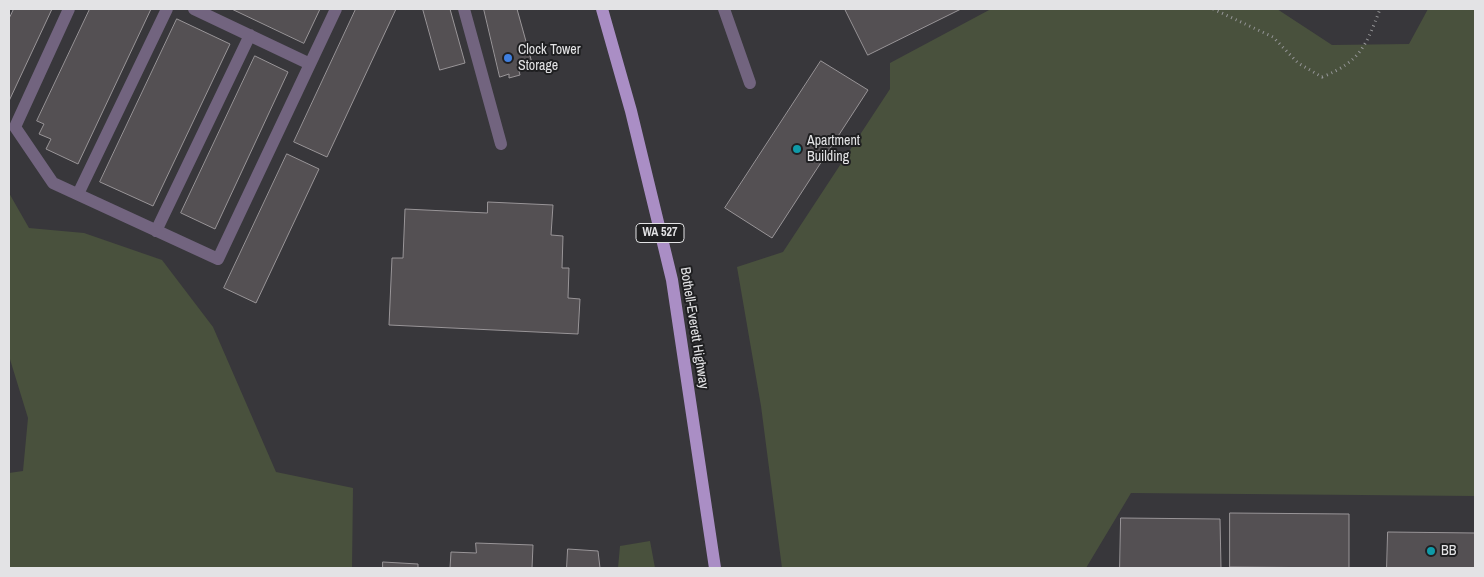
<!DOCTYPE html>
<style>
body{margin:0}
#map{position:relative;width:1484px;height:577px;overflow:hidden;background:#38373b;font-family:"Archivo Narrow",sans-serif}
canvas{display:block}
.frame{position:absolute;inset:0;border:10px solid #e3e3e5;pointer-events:none}
</style>
<div id="map">
<canvas width="1484" height="577"></canvas>
<div class="frame"></div>
</div>
<script>
const g = document.querySelector('canvas').getContext('2d');
g.lineJoin = 'round';
function fill(path, color) {
  g.fillStyle = color;
  g.fill(path, 'evenodd');
}
function trace(path, color, width, dash) {
  g.strokeStyle = color;
  g.lineWidth = width;
  g.lineCap = dash ? 'butt' : 'round';
  g.setLineDash(dash || []);
  g.stroke(path);
}
function drawText(font, color, halo, rows, align = 'center') {
  g.font = font + ' "Archivo Narrow",sans-serif';
  g.lineWidth = 4;
  g.setLineDash([]);
  g.textBaseline = 'middle';
  g.strokeStyle = halo;
  g.fillStyle = color;
  for (const [text, x, y, turn = 0] of rows) {
    g.save();
    g.translate(x, y);
    g.rotate((+turn || 0) * Math.PI / 180);
    g.textAlign = isNaN(turn) ? turn : align;
    if (halo) g.strokeText(text, 0, 0);
    g.fillText(text, 0, 0);
    g.restore();
  }
}
fill(new Path2D(`
 M991 9H1277L1332 45 1409 44 1428 9H1475V496L1131 493 1086 568H782L761 406 737 267 783 252 890 89V63Z
 M9 193 29 228 84 233 162 260 213 327 276 472 353 488 352 568H9V473L23 471 28 418 9 356Z
 M650 541 655 568H618L620 546Z`), '#49513d');
const building = new Path2D(`
 M14 9H52L9 101V19Z
 M90 9H151L78 164 46 149 51 139 39 134 44 124 37 121Z
 M232 9H320L304 43Z
 M356 9H396L327 157 294 142Z
 M423 9H450L465 63 440 70Z
 M484 9H517L532 63 527 65 528 69 519 71 520 75 509 78V74L500 77Z
 M845 9H961L868 55Z
 M177 19 230 44 153 206 100 182Z
 M255 56 288 72 215 229 181 213Z
 M821 61 868 90 772 238 725 208Z
 M287 154 319 169 256 303 224 288Z
 M488 202 553 205 551 235 563 236 562 268H569L568 298 580 299 578 334 389 325 392 258H403L405 209 487 213Z
 M1230 513 1349 514V568L1230 567Z
 M1121 518 1220 519 1221 568H1120Z
 M1388 532 1475 533V568H1387Z
 M476 543 533 545 532 568H450L451 552 476 553Z
 M568 549 598 551 600 568H567Z
 M383 562 418 564V568H383Z`);
fill(building, '#545053');
trace(building, '#999598', 1);
trace(new Path2D(`
 M1213 9 1273 37 1298 63 1322 77C1360 62 1366 46 1380 9`), '#969698', 3, [1, 4]);
trace(new Path2D(`
 M69 9 15 127 53 183 218 259 336 9
 M194 9 310 64
 M464 9 501 144
 M78 194 167 9
 M156 231 250 35`), '#72647f', 12);
trace(new Path2D(`
 M724 9 750 83`), '#72647f', 12);
trace(new Path2D(`
 M602 9 631 111 672 280 715 568`), '#aa8ec5', 12);
for (const [x, y, r, color] of [
 [508,58,5,"#3f7fe0"],
 [797,149,5,"#0f9aa8"],
 [1431,551,5,"#0f9aa8"]
]) {
  const dot = new Path2D();
  dot.arc(x, y, r, 0, 2 * Math.PI);
  g.fillStyle = color;
  g.fill(dot);
  trace(dot, '#1f1f21', 2);
}
for (const [x, y, w] of [
 [660,233,48]
]) {
  const box = new Path2D();
  box.roundRect(x - w / 2, y - 9.5, w, 19, 4);
  g.fillStyle = '#1f1f21';
  g.fill(box);
  trace(box, '#e3e3e5', 1);
}
drawText('bold 12px', '#e3e3e5', null, [
 ["WA 527",660,233]
]);
drawText('14px', '#e3e3e5', '#1f1f21', [
 ["Clock Tower",518,50],
 ["Storage",518,66],
 ["Apartment",807,141],
 ["Building",807,157],
 ["BB",1441,551]
], 'left');
drawText('14px', '#e3e3e5', '#1f1f21', [
 ["Bothell-Everett Highway",694,328,81]
]);
</script>
